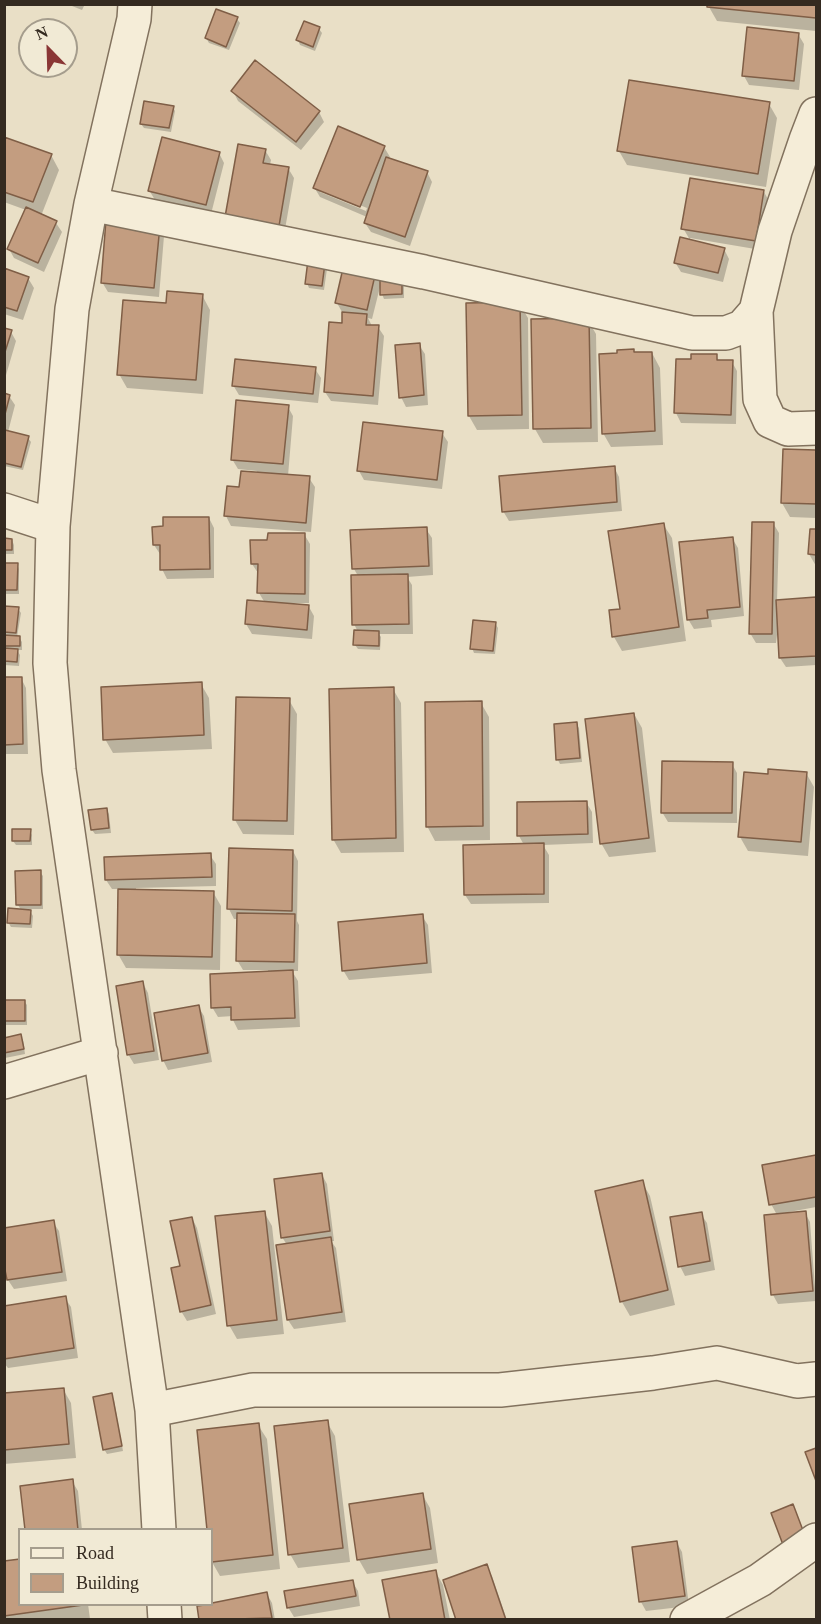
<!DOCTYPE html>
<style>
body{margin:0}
#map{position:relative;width:821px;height:1624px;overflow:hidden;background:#e9dfc6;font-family:Georgia,serif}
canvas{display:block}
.frame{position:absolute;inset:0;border:6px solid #342a20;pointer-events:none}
.legend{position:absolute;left:18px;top:1528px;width:195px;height:78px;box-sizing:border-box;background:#f1ead5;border:2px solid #a59d8d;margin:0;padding:8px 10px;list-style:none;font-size:18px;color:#342a20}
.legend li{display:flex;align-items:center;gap:12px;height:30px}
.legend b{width:30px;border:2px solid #a59d8d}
.north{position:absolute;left:18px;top:18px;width:60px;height:60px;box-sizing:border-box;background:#f1ead5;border:2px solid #a59d8d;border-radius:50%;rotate:337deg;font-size:16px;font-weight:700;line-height:24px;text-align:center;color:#342a20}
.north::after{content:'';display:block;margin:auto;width:21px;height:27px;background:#8a3635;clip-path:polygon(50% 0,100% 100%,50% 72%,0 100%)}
</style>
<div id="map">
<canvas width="821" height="1624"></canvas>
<div class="frame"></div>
<ul class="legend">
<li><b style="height:8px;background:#f5edd8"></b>Road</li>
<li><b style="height:16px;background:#c39d80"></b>Building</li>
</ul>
<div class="north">N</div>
</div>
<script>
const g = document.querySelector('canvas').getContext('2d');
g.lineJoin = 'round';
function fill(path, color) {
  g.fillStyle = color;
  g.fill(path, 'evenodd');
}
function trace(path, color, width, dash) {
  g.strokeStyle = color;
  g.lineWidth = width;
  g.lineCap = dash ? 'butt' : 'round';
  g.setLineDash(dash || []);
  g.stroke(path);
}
fill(new Path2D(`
 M67 4H85L82 10Z
 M709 4H816V31L717 21 709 7Z
 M237 19 240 23 229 50 209 43 206 38Z
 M319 29 322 33 315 51 300 45 298 40Z
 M798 34 804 44 799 90 749 85 744 76Z
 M233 91 319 112 324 122 301 150 238 101Z
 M769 104 777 118 766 187 627 165 619 151Z
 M173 107 175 111 171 132 144 128 141 124Z
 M4 139 51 155 59 170 41 216 56 223 62 232 44 272 14 258 9 249 26 210 4 202Z
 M384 147 390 157 388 159 427 172 432 182 410 246 371 232 365 223 367 217 320 197 314 187ZM320 189 367 208 366 211 320 192Z
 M265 150 271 160 270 165 288 168 294 178 284 235 232 226Z
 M219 153 224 163 211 214 155 200 149 190Z
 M764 192 769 201 761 250 690 238V240L683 228Z
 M159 227 164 236 159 297 108 292 102 282Z
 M724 249 729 259 723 282 681 272 675 262Z
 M309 262 327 269 324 290 309 288 307 283Z
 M4 270 28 278 34 288 23 320 4 314Z
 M375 272 381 283 372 319 368 318 372 326 378 327 384 336 378 405 331 401 325 392 343 324 342 312 337 303Z
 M404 281V298L384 299 382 294Z
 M202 295 210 310 203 394 127 388 119 374 168 305Z
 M519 303 528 318 529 429 477 430 469 416 467 304Z
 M588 320 596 334 598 442 543 443 535 429Z
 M4 330 11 332 16 341 4 382Z
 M419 345 425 354 428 405 406 407 401 397Z
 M633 351 635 354 652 353 660 368 663 445 611 447 603 433 619 354Z
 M716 356 719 361 732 362 737 371 736 424 681 423 676 413 693 361Z
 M315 369 321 378 318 403 239 395 233 385Z
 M4 395 9 396 15 405 8 432 28 438 31 442 23 470 4 466Z
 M288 407 293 416 288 476 309 478 315 487 311 532 231 526 226 516 241 488 256 473 257 471 238 469 232 459Z
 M442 433 448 442 442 489 364 480 359 471Z
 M785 451 816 452V518L790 517 782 503Z
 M614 467 619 477 622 511 509 521 503 511Z
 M209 518 214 528V578L167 579 162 569V555L160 554 154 545Z
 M773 523 779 533 777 601 816 599V665L786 667 780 658 779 635H777L776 643H756L750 633Z
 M663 524 672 538 686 641 622 651 614 637 621 610Z
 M426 529 432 538 433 575 407 577 412 585 413 634H379L381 637 380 650 358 649 355 645 358 632 354 624 358 576 354 569 352 531Z
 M811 530 816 531V566L809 554Z
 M304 534 310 544 309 603H290L289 605 309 607 314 616 312 639 252 634 246 624 265 603 259 593V573H258L252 564 269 542Z
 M732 538 738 548 744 616 711 620 712 627 694 629 688 619Z
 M4 540H12L14 545V554H4Z
 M4 564H17L19 569V594H4Z
 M4 607 18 609 21 613 17 637H19L22 642V650H17L20 655 19 666 4 665Z
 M495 623 498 628 495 654 474 653 472 648Z
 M4 678H21L26 688 28 754H6L4 752Z
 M201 684 209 698 212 749 113 753 105 739Z
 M393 689 401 703 404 852 341 853 333 839Z
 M289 700 297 714 294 835 243 834 235 820Z
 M481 703 489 717 490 840 435 841 427 826Z
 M634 714 642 728 656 852 609 857 601 843Z
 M576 724 579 728 582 762 560 764 558 760Z
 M732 764 737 773V823L668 822 662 812Z
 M806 773 814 787 808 856 748 851 740 837 770 775Z
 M586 802 592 812 593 843 543 845 549 855V903L471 904 465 895 524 845 519 836Z
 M4 809 6 812 5 825H4Z
 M107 810 109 814 111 833 95 834 92 830Z
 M30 831 32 835V845H16L13 841Z
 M230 850 293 851 298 861 297 921 299 925 298 971H292L298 981 300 1027 238 1030 233 1020V1016L218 1017 212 1007 268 973V970H243L237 960 238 919H234L229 909Z
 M210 855 216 864V886L136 888V891L213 892 221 906 220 970 126 968 118 954 120 889H112L106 880Z
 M40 872 43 876V909H29L33 916 32 928 11 927 8 922 21 910 18 905Z
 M422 916 428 925 432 973 349 980 343 970Z
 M143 983 148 993 159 1060 134 1064 128 1054Z
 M4 1001H24L27 1005V1025H4Z
 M198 1006 204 1016 212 1062 168 1070 163 1060Z
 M20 1036 23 1040 25 1054 5 1058 4 1039Z
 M815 1157 816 1160V1207L789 1212V1214L805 1213 810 1222 816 1301 778 1304 773 1295 766 1216 777 1215 771 1204Z
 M322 1175 327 1184 334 1241H331L336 1248 346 1322 294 1329 288 1320 278 1247 287 1245 282 1237Z
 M642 1182 650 1196 675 1305 630 1316 622 1302Z
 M264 1212 272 1226 284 1334 237 1339 229 1325Z
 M701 1214 707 1223 715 1270 685 1276 680 1266Z
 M192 1218 197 1228 216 1314 187 1321 181 1311V1267Z
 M53 1222 59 1231 67 1281 14 1289 8 1280 4 1255Z
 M65 1298 71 1307 78 1358 8 1368 4 1363V1307Z
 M63 1389 71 1403 76 1458 4 1464V1395Z
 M111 1395 114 1400 123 1451 107 1454 104 1449Z
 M327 1422 335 1436 350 1562 298 1568 290 1554Z
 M258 1425 267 1439 280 1569 220 1576 212 1562V1530Z
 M72 1481 78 1491 82 1530H27Z
 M422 1494 430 1508 438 1563 367 1574 359 1560Z
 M677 1543 682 1552 689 1606 646 1611 641 1602 634 1549Z
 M4 1563 20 1604H88L90 1619 4 1620Z
 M486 1566 492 1576 507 1620H458Z
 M435 1571 443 1585 450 1620H391Z
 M352 1581 358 1591 360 1606 294 1617 288 1607Z
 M267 1594 272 1603 275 1620H201Z`), '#0003');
const building = new Path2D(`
 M707 4H816V18L707 7Z
 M216 9 238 17 226 47 205 38Z
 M304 21 320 27 313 47 296 40Z
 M747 27 799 33 794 81 742 76Z
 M255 60 320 111 296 142 231 91Z
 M629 80 770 102 758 174 617 151Z
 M144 101 174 106 169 128 140 124Z
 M338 126 385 146 360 207 313 188Z
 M4 137 52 154 33 202 4 192Z
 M162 137 220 152 206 205 148 191Z
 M238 144 266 149 263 163 289 167 279 226 225 217Z
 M386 157 428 171 405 237 364 223Z
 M690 178 764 190 756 241 681 229Z
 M26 207 57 221 38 263 7 249Z
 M106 220 160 225 154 288 101 283Z
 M680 237 725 248 718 273 674 263Z
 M308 260 325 263 322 286 305 284Z
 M344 264 376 271 367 310 335 303Z
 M4 268 29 277 17 311 4 307Z
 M380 275H402V294L380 295Z
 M167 291 203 294 196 380 117 375 123 300 166 303Z
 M520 302 522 415 468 416 466 303Z
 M342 312 367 314 366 325H379L373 396 324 392 329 322 342 323Z
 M589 318 591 428 533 429 531 319Z
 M4 328 12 330 4 355Z
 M420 343 424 395 399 398 395 345Z
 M634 349V352H652L655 431 602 434 599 354 617 353V350Z
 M691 354H717V360H733L731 415 674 413 676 359H691Z
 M235 359 316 367 313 394 232 386Z
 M4 393 10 395 4 418Z
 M236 400 289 405 283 464 231 460Z
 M363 422 443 431 437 480 357 471Z
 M5 430 29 436 21 467 4 463Z
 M783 449 816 450V504L781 503Z
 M615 466 617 502 502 512 499 476Z
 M241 471 310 476 306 523 224 516 227 486 239 487Z
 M163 517H209L210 569 160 570V545H153L152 527 163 526Z
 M752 522H774L772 634H749Z
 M664 523 679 627 612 637 609 610 620 609 608 531Z
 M427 527 429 566 352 569 350 530Z
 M810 529H816V555L808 554Z
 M268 533H305V594L257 593 258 564H251L250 540H267Z
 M733 537 740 607 707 610 708 618 687 620 679 542Z
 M4 538 12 539V550H4Z
 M4 563H18L17 590H4Z
 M408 574 409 624 352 625 351 575Z
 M816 597V656L779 658 776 600Z
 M247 600 309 605 307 630 245 624Z
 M4 606 19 607 16 633 4 632Z
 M473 620 496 622 493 651 470 649Z
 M354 630 379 631V646L353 645Z
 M4 635 20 636V646H4Z
 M4 648 18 649 17 662 4 661Z
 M4 677H22L23 744 4 745Z
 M202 682 204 735 103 740 101 687Z
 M394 687 396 838 332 840 329 689Z
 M236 697 290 698 287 821 233 820Z
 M482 701 483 826 426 827 425 702Z
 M634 713 649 838 600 844 585 719Z
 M577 722 580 758 556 760 554 724Z
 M662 761 733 762 732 813H661Z
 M768 769 807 772 801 842 738 837 744 772 768 774Z
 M587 801 588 834 517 836V802Z
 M107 808 109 828 91 830 88 810Z
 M12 829H31L30 841H12Z
 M544 843V894L464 895 463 845Z
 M229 848 293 850 292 911 227 909Z
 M211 853 212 877 105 880 104 857Z
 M41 870V905H16L15 871Z
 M118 889 214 891 212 957 117 955Z
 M8 908 31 910 30 924 7 923Z
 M237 913 295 914 294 962 236 961Z
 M423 914 427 963 342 971 338 922Z
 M293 970 295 1018 231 1020V1007L211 1008 210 974Z
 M143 981 154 1051 127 1055 116 986Z
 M4 1000H25V1021H4Z
 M199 1005 208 1053 162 1061 154 1013Z
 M21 1034 24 1049 4 1053V1038Z
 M816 1155V1197L769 1205 762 1165Z
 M322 1173 330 1231 281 1238 274 1179Z
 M643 1180 668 1290 620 1302 595 1191Z
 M265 1211 277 1320 227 1326 215 1216Z
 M806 1211 813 1291 771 1295 764 1215Z
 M702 1212 710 1261 678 1267 670 1217Z
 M192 1217 211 1305 180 1312 171 1268 180 1266 170 1221Z
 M54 1220 62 1272 7 1280 4 1265V1228Z
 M331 1237 342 1312 287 1320 276 1245Z
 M66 1296 74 1348 4 1359V1306Z
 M64 1388 69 1444 4 1450V1393Z
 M112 1393 122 1446 103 1450 93 1397Z
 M328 1420 343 1548 288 1555 274 1426Z
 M259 1423 273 1555 212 1562V1530H207L197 1430Z
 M816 1448V1481L805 1452Z
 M73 1479 78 1530H25L20 1486Z
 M423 1493 431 1549 357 1560 349 1504Z
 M793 1504 807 1541 785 1550 771 1513Z
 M677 1541 685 1596 639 1602 632 1547Z
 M20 1559V1604L83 1605 4 1616V1561Z
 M487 1564 506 1620H456L443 1580Z
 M436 1570 445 1620H390L382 1580Z
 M353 1580 356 1596 287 1608 284 1591Z
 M267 1592 272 1618 199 1620 197 1606 212 1604V1603Z`);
fill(building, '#c39d80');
trace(building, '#7f5e46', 1.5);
const street = new Path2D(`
 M135 4 134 19 91 204 72 309 53 526 50 663 59 770 152 1410 159 1530
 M91 204 424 272 692 333H726L742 327 756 311 775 231 806 140 816 114
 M756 311 760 399 770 421 788 429 816 428
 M4 510 53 526
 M4 1082 101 1053
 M152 1410 253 1390H500L653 1373 717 1363 797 1381 816 1379
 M164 1604 165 1620
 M687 1620 760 1580 816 1540`);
trace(street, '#82725e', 36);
trace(street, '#f5edd8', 33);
</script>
